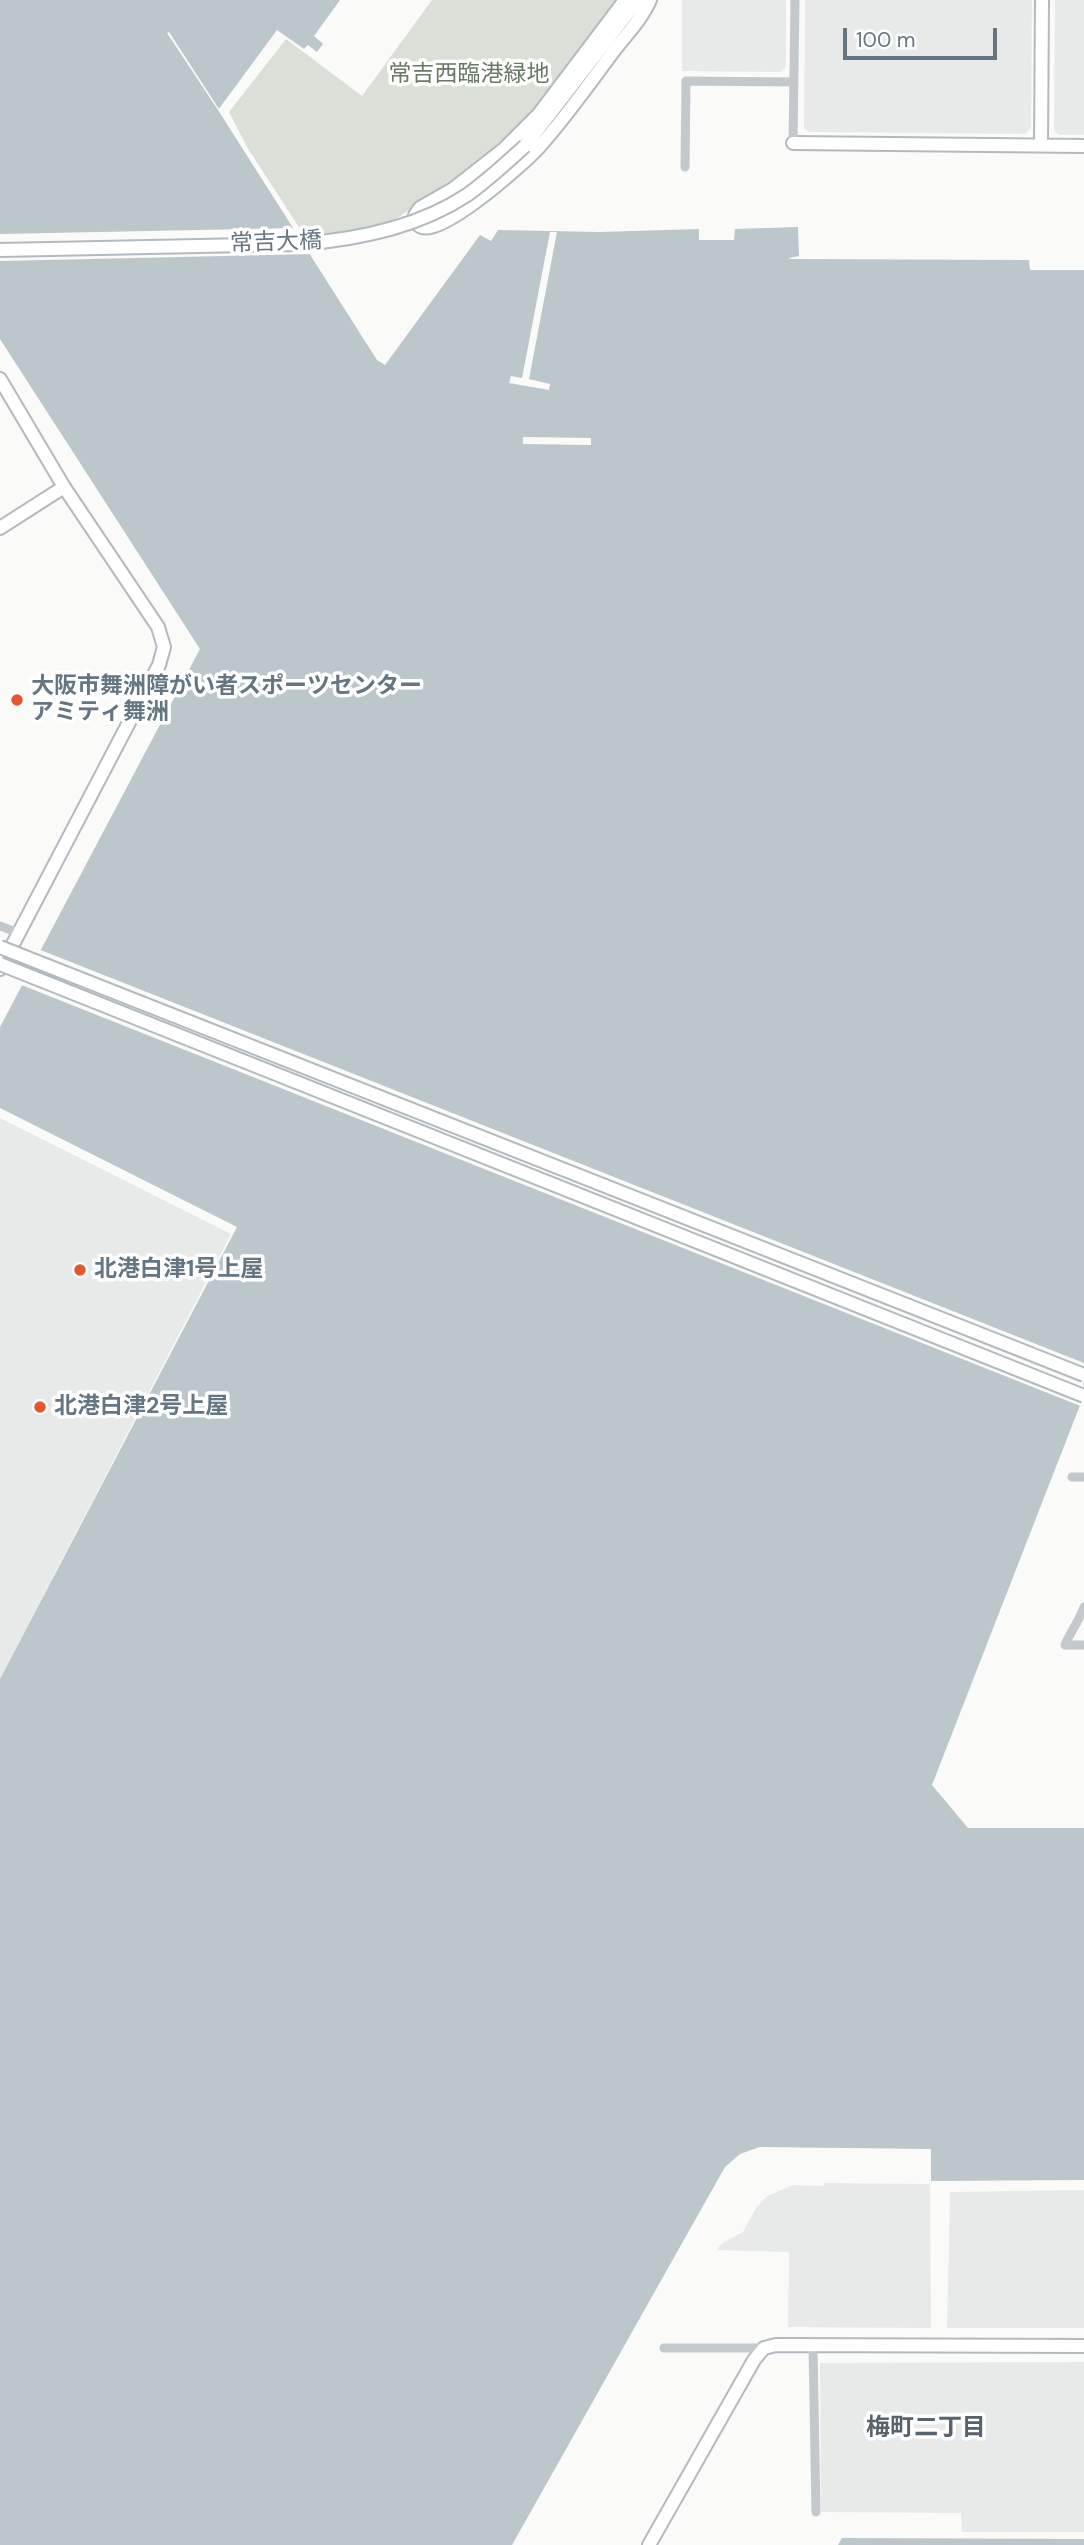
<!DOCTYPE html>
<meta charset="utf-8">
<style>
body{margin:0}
#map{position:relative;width:1084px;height:2545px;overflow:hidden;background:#fafaf8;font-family:"DM Sans",sans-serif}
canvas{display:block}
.scale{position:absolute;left:843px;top:28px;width:154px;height:32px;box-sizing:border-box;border:4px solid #657683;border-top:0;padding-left:9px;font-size:21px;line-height:24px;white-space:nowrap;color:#657683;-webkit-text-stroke:5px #fff;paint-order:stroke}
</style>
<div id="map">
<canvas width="1084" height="2545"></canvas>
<div class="scale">100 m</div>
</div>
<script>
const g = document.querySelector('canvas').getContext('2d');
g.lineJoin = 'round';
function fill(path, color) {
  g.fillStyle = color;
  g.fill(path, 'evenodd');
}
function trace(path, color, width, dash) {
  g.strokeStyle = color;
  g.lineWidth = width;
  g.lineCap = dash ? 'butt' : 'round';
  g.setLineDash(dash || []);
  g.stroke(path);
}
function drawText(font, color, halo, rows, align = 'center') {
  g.font = font + ' "DM Sans","Noto Sans JP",sans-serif';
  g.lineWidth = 7;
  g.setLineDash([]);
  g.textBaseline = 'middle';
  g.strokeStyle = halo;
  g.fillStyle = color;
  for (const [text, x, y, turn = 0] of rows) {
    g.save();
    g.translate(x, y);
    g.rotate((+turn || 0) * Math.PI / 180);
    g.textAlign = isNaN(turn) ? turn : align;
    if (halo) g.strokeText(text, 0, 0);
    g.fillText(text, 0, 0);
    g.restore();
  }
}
fill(new Path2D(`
 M682 0H786V67L780 72 682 71Z
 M805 0H1032L1031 128 1025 134 809 132 804 128Z
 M1055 0H1084V135H1059L1054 131Z
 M0 1118 231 1234 0 1679Z
 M824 2183 930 2184 931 2328 788 2327 789 2252 717 2250 722 2243 743 2232 756 2208 767 2196 793 2185 824 2186Z
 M1084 2190V2328H947L950 2192Z
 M1084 2362V2532H962L961 2513 821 2512 820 2363Z`), '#e8e9e9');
fill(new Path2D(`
 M432 0H622L537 112 491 157 391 222 350 231 304 235 247 147 229 112 286 39 362 96Z`), '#dadfd7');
fill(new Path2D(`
 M0 0H340L314 36 323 44 317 52 308 45 304 49 277 30 218 110 377 360 385 365 480 235 491 241 498 230 599 232 699 229V240H734L735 229 798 227 799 256 789 258 790 259 1029 260 1030 270H1084V1395L932 1785 968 1828H1084V2180L931 2181V2149L760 2147 740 2154 725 2167 512 2545H0V1679L237 1227 0 1108V1027L200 649 0 339Z
 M842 2538 1084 2539V2545H838Z`), '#bbc7cb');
fill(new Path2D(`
 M169 32 219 109 218 110 167 33Z
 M297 228 314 254 0 261V234Z
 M550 232H557L529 379 550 384 549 390 509 383 511 376 522 378Z
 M523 437 591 438V445L523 444Z
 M38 949 1084 1363 1083 1407 19 984Z`), '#fafaf8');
const secondary = new Path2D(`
 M625 0 538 115 504 149 453 189 420 208 415 215C415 263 529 159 540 146 566 117 589 84 613 52 625 36 642 19 650 0
 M793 143 1084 146
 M1041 145 1042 0
 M525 146 638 0
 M0 379 64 487 158 627 164 647 159 665 0 969
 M0 528 64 487
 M649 2545 754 2360 764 2348 776 2345 1084 2346`);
trace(secondary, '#b3babf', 16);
trace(new Path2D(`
 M793 143 795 0
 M685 167 686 81 794 82
 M0 926 19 933
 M1072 1477H1084
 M1084 1607C1079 1621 1071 1631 1065 1645H1084
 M813 2345 816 2512
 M664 2348H764`), '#c3c8cc', 9);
trace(secondary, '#fff', 12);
const secondaryBridge = new Path2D(`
 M0 250 298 244C356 240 417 228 467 195 488 180 506 163 525 146
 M0 947 1084 1375
 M0 964 1084 1396`);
trace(secondaryBridge, '#b3babf', 16, []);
trace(secondaryBridge, '#fff', 12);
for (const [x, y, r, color] of [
 [17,700,7,"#e4572e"],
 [80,1270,7,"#e4572e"],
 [40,1407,7,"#e4572e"]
]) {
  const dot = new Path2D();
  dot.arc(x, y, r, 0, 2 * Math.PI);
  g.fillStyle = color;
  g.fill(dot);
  trace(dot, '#fff', 2.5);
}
drawText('23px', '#687a64', '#fff', [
 ["常吉西臨港緑地",469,75]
]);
drawText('23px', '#657683', '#fff', [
 ["常吉大橋",276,243,-2]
]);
drawText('bold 23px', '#657683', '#fff', [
 ["大阪市舞洲障がい者スポーツセンター",31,687],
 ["アミティ舞洲",31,713],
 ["北港白津1号上屋",94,1270],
 ["北港白津2号上屋",54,1407]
], 'left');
drawText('bold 24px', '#57646e', '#fff', [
 ["梅町二丁目",926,2429]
]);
</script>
